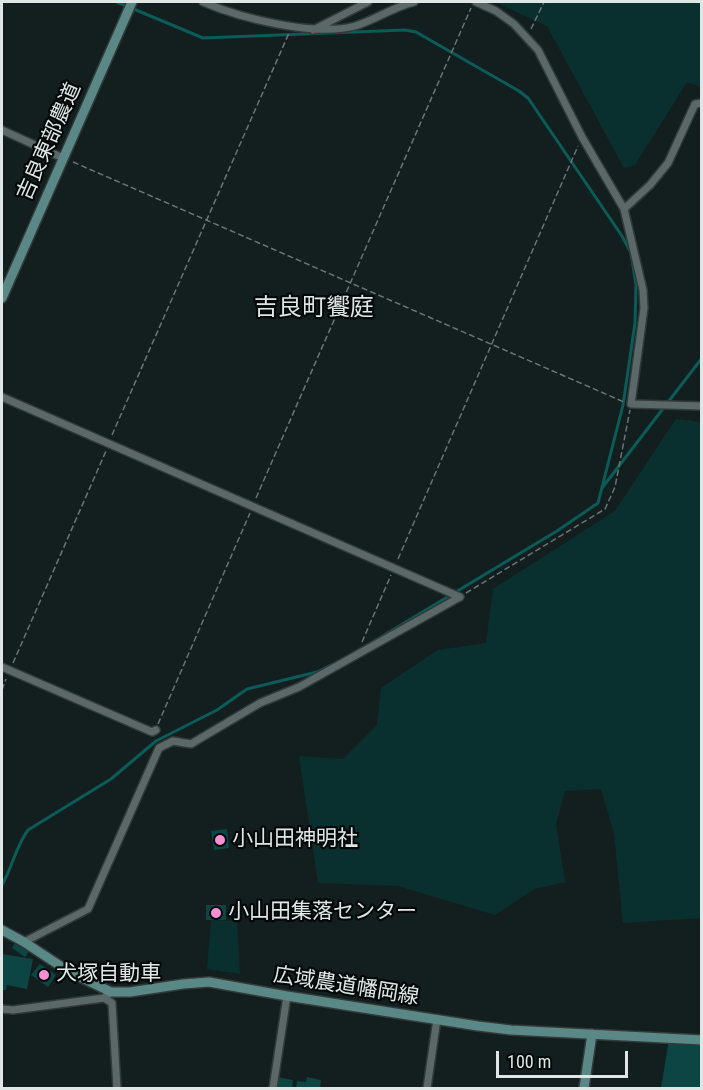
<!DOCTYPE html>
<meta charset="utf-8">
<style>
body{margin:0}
#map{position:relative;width:703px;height:1090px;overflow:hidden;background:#131f1f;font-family:"Roboto Condensed",sans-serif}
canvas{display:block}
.frame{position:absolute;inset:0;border:3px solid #dee6e6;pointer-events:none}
.scale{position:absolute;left:496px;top:1051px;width:132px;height:27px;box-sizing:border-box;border:3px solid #dee6e6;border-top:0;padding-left:8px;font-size:18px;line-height:21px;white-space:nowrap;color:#dee6e6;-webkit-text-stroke:4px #040808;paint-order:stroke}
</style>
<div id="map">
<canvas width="703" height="1090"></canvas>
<div class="frame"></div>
<div class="scale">100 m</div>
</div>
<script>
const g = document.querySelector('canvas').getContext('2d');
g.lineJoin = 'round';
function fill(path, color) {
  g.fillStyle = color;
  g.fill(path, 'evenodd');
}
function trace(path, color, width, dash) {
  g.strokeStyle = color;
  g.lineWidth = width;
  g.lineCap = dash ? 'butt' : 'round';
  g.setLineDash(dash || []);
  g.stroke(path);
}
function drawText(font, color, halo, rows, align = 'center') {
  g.font = font + ' "Roboto Condensed","Noto Sans JP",sans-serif';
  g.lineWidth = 4.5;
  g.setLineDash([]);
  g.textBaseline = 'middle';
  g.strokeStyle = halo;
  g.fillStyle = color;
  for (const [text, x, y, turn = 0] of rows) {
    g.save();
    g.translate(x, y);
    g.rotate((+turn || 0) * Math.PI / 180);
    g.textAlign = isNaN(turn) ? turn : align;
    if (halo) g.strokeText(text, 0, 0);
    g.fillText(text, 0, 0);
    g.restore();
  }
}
fill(new Path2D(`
 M495 2H701V87L687 82 635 165 624 168 547 26Z
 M676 419 701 422V918L623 923 614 833 601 789 565 791 556 824 565 882 534 889 495 915 398 886 318 883 299 756 343 759 377 725 381 688 438 650 486 643 493 589 615 511Z
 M211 920 237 921 240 974 207 969Z`), '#09302f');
trace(new Path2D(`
 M117 2 203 38 405 30 416 32 519 91 528 98 622 236 631 253 636 285 635 323 623 405 598 503 557 531 366 646
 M602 488 702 358
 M2 885C12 868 16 846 28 830L111 779 156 741 217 710 247 689 317 672 331 665`), '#0b5b59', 3);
fill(new Path2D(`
 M227 829 229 848 214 850 211 831Z
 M206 905H226V920H206Z
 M15 943 29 951 25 957 12 948Z
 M2 954 33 959 27 989 7 985 6 990H2Z
 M40 964 56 975 48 987 31 975Z
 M669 1040 702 1045V1088H661Z
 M277 1077 293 1080 292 1088 275 1087Z
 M307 1077 321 1080 320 1088H296L297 1081 306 1082Z`), '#0c4544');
const street = new Path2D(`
 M203 2C240 18 315 37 355 26 375 20 393 7 414 2
 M476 2 496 11 514 24 538 50 582 137 624 209 643 290 644 308 631 404 702 406
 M313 30 368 2
 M2 130 63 158
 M624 209 650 185 668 163 695 104 702 103
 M2 397 460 597
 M2 667 152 732 156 730
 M24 942 88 909 159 748 173 741 191 744 260 703 299 687 460 597
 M104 998 112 1003 117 1088
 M2 1009 13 1010 104 998 111 992
 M273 1088 287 996
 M427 1088 437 1019`);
const secondary = new Path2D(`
 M2 298 132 2
 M2 930 24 942 68 971 111 992H130L183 984 209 982 287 996 478 1026 511 1030 702 1040
 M584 1088 592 1034`);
trace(street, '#323a39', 10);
trace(secondary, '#323a39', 12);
trace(new Path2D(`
 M531 29 544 2
 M73 162 624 402
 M112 435 289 33
 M256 498 471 8
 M398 559 578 146
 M466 593 605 509 615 487 630 410
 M362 642 391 575
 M13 663 106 451
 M2 690 6 679
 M158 724 250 513`), '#6a7474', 1.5, [6, 3]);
trace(street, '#5a6867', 7);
trace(secondary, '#5a8886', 9);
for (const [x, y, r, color] of [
 [220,840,6,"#f690d0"],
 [216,913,6,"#f690d0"],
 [44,975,6,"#f690d0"]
]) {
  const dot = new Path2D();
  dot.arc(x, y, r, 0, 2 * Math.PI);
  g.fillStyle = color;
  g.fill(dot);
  trace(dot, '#040808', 2);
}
drawText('21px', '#dee6e6', '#040808', [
 ["吉良東部農道",50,142,-66],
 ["広域農道幡岡線",346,987,9]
]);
drawText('21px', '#dee6e6', '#040808', [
 ["小山田神明社",232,840],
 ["小山田集落センター",228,913],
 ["犬塚自動車",56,975]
], 'left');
drawText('24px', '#dee6e6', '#040808', [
 ["吉良町饗庭",314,309]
]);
</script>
